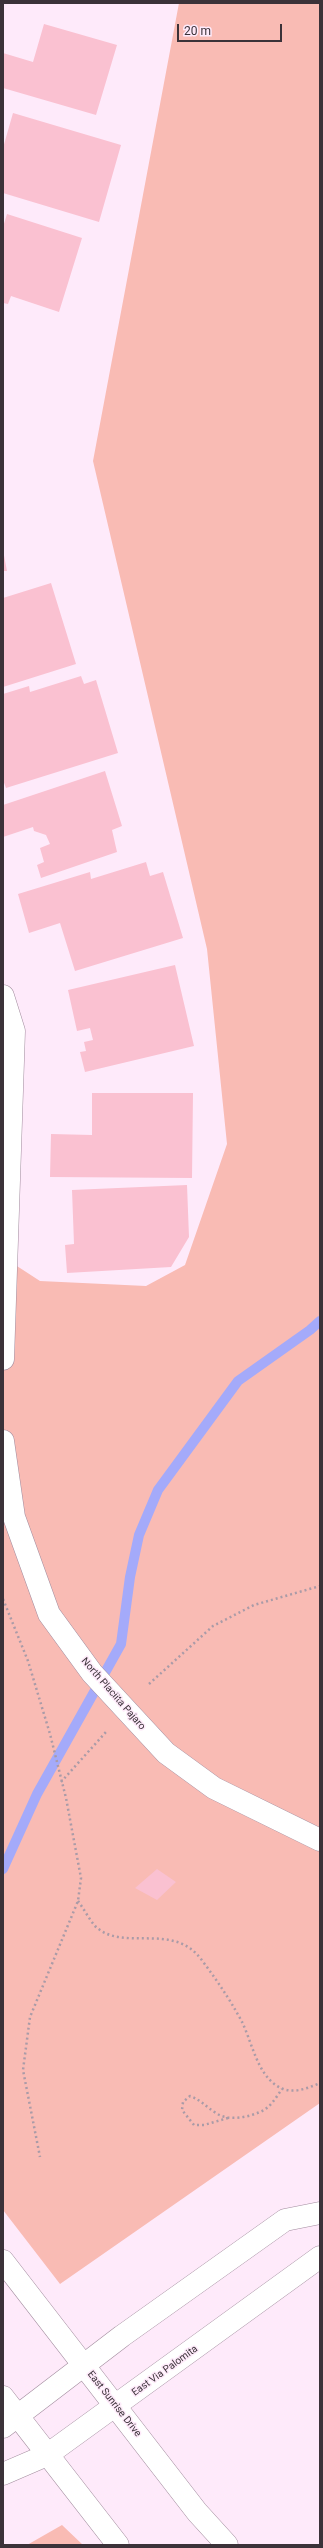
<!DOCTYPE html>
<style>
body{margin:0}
#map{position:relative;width:323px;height:2548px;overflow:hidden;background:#feeafa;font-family:Roboto,sans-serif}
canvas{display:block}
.frame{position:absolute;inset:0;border:4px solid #3b3239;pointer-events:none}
.scale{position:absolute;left:177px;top:24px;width:105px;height:18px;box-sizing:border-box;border:2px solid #3b3239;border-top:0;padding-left:5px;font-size:12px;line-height:14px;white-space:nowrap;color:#3b3239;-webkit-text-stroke:3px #feeafa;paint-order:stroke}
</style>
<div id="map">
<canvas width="323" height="2548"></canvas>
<div class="frame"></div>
<div class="scale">20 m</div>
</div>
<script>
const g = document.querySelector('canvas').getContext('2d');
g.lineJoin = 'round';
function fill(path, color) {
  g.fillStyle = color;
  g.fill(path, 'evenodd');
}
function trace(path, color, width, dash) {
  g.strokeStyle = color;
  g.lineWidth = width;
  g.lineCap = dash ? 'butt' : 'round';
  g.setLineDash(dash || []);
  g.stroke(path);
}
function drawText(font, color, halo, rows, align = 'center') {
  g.font = font + ' Roboto,sans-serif';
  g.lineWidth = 3;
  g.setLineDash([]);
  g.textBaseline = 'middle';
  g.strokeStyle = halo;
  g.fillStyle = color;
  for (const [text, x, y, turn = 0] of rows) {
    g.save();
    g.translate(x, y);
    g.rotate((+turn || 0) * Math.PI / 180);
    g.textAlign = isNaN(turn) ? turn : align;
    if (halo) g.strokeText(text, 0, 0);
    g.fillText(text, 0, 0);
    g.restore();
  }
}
fill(new Path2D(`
 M179 3H320V2103L60 2284 3 2210V1257L40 1281 146 1286 185 1265 227 1144 207 949 93 461Z
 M62 2525 83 2545H27Z`), '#f9bbb4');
trace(new Path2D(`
 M3 1869 37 1794 121 1644 130 1577 139 1535 158 1490 238 1381 310 1330 320 1321`), '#a4aafa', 10);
fill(new Path2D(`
 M44 24 117 45 96 115 3 88V53L33 62Z
 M13 113 121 145 99 222 3 193V148Z
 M7 214 82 238 59 312 11 296 8 304 3 303V227Z
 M3 550 7 571H3Z
 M51 583 76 664 3 687V598Z
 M81 676 84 684 96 680 118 753 6 788 3 780V694L29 686 30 692Z
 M105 771 122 826 112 830 117 852 41 878 37 865 44 862 40 848 50 844 46 835 34 831 33 827 3 837V805Z
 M146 862 150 876 163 872 183 938 75 971 60 923 29 933 18 894 90 872 91 879Z
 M175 965 194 1046 85 1072 80 1052 86 1051 84 1042 93 1040 90 1028 77 1031 68 990Z
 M92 1093H193L192 1178 50 1177 51 1134 92 1135Z
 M187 1185 189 1237 171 1267 67 1273 65 1245 74 1244 72 1190Z
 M157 1869 176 1882 157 1900 135 1888Z`), '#fac1d1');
const minor = new Path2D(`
 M3 996 14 1031 3 1359
 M3 1441 14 1517 49 1614 92 1673 166 1753 214 1788 320 1840
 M3 2427 122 2336 285 2220 320 2213
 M3 2474 47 2455 320 2257`);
const major = new Path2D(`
 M3 2261 197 2512 227 2545
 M3 2397 118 2545`);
trace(minor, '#a28c9e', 23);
trace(major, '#a28c9e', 23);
trace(new Path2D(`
 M3 1599 28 1661 50 1734 66 1798 81 1878 78 1901 30 2017 23 2070 40 2157
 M149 1684 213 1626 254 1605 320 1586
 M61 1782 106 1732
 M78 1901C84 1909 89 1919 95 1926 123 1953 172 1921 201 1959 216 1979 229 1998 241 2020 252 2041 256 2072 277 2086 291 2095 306 2089 320 2083
 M228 2118 204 2125H194L182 2110 183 2102 190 2096C201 2100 206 2107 216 2113 228 2122 251 2117 264 2110 272 2105 277 2096 282 2089`), '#aa9ba7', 2.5, [2, 3]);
trace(minor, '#fff', 22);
trace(major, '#fff', 22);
drawText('10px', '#3b3239', '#feeafa', [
 ["North Placiita Pajaro",113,1694,49],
 ["East Via Palomita",165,2371,-36],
 ["East Sunrise Drive",114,2404,52]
]);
</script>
